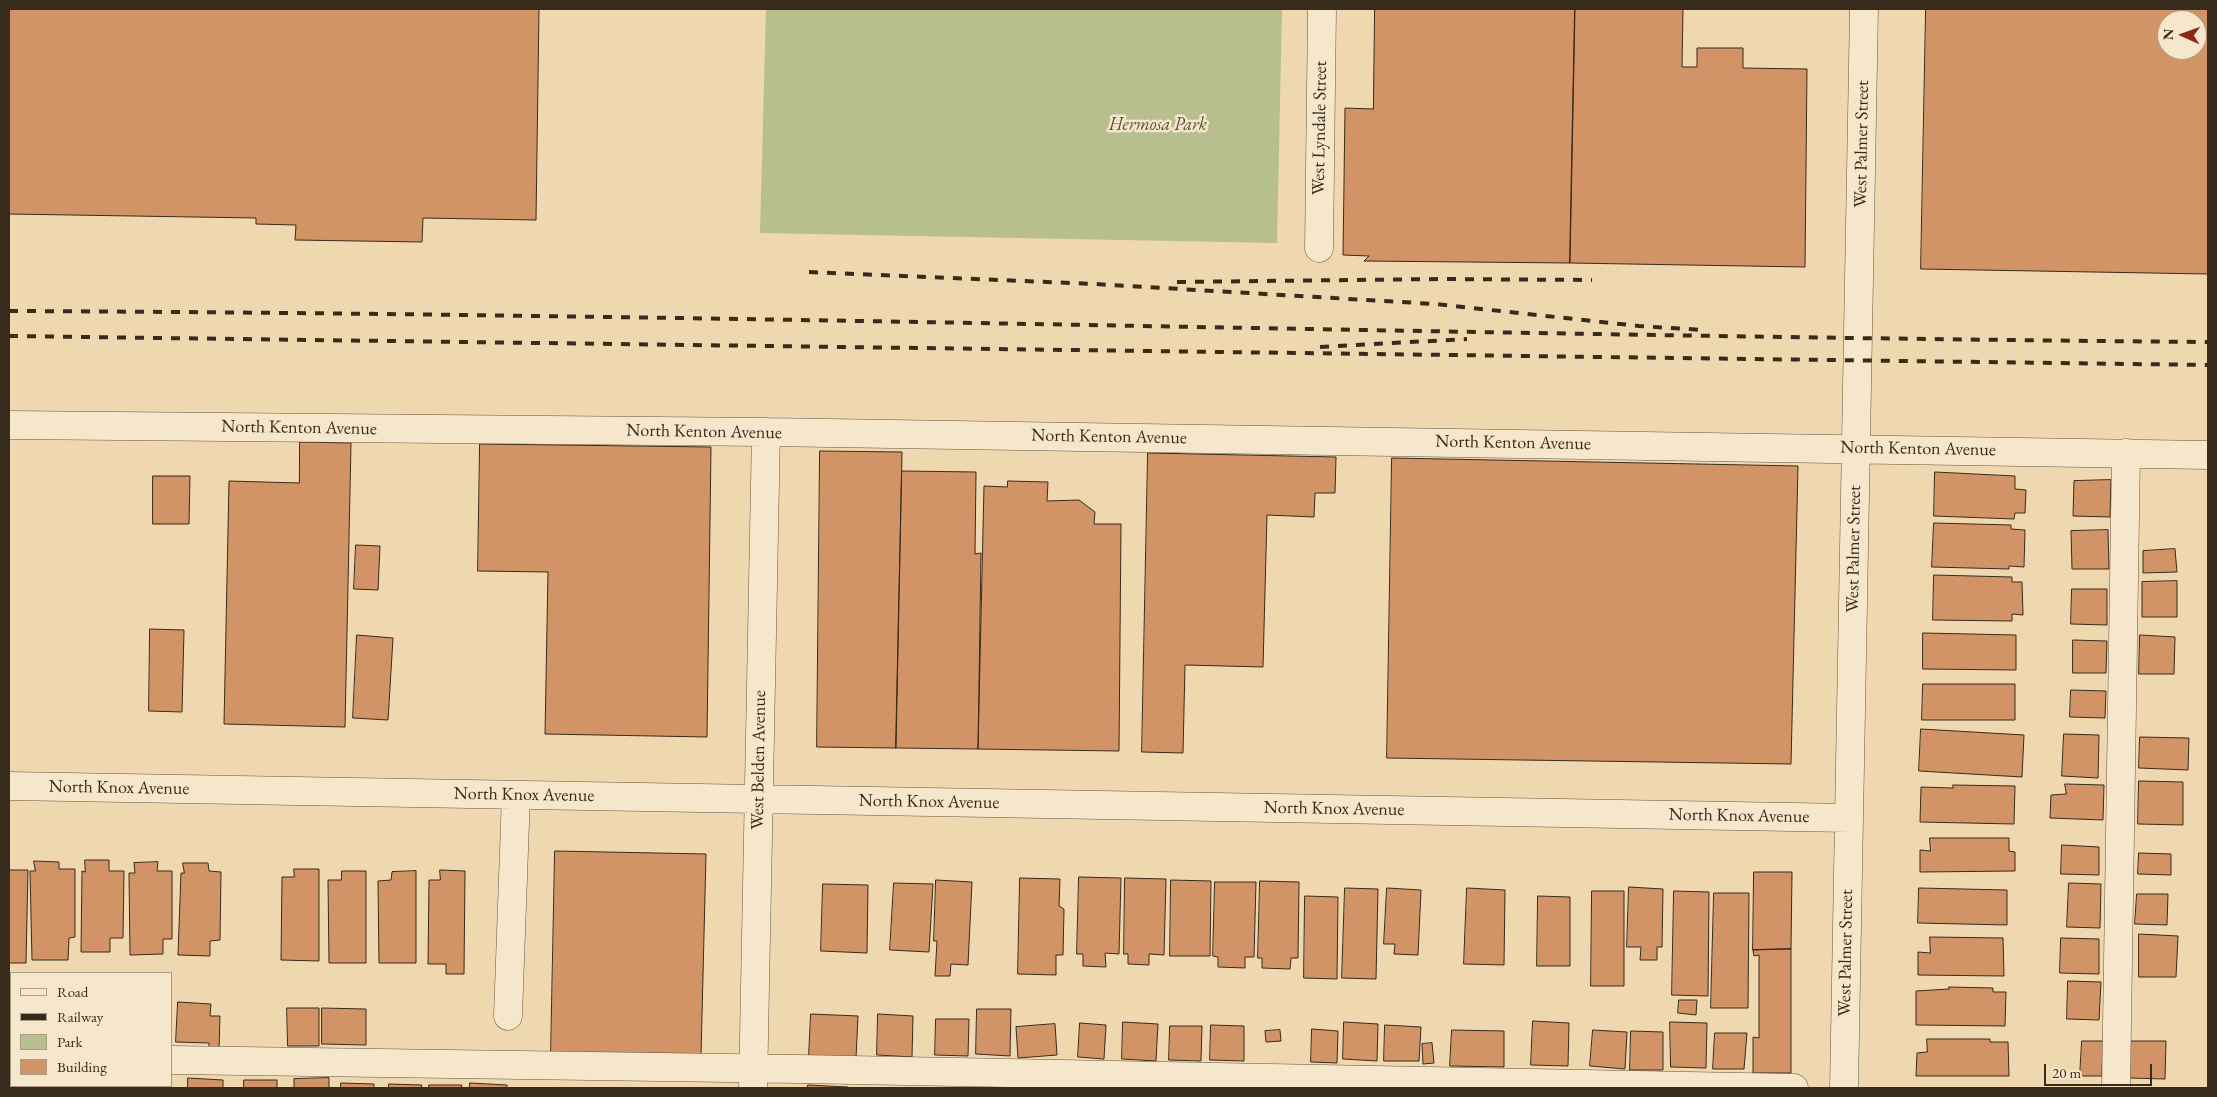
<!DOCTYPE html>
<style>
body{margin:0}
#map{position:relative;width:2217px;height:1097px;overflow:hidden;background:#efd8b0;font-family:"EB Garamond",serif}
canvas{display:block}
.frame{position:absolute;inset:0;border:10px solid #372b1b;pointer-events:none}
.legend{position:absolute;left:10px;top:972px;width:162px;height:115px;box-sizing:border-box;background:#f5e6cc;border:1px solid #a99b85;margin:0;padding:6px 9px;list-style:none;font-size:15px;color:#372b1b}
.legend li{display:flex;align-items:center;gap:10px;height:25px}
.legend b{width:25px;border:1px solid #a99b85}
.north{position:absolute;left:2157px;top:10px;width:50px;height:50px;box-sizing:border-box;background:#f5e6cc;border:1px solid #a99b85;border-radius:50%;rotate:272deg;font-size:14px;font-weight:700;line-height:20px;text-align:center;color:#372b1b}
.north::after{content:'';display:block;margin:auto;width:18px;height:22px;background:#8f2418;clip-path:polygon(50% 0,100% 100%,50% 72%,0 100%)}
.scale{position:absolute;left:2044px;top:1064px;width:108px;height:22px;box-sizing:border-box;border:2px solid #372b1b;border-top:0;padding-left:6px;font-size:15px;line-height:18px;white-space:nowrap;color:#372b1b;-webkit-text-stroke:4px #f5e6cc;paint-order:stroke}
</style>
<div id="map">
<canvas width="2217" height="1097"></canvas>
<div class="frame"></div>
<ul class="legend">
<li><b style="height:6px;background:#f5e6cc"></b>Road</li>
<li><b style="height:6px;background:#372b1b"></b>Railway</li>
<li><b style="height:14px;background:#b6bf8d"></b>Park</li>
<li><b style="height:14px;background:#d29366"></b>Building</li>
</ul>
<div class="north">N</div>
<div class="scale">20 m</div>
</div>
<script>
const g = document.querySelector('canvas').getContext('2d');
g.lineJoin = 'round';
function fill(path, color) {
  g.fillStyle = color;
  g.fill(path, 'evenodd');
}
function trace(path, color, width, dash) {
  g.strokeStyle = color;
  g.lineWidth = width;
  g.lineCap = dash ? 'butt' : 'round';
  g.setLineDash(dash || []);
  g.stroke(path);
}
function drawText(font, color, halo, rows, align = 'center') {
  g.font = font + ' "EB Garamond",serif';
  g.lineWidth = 5;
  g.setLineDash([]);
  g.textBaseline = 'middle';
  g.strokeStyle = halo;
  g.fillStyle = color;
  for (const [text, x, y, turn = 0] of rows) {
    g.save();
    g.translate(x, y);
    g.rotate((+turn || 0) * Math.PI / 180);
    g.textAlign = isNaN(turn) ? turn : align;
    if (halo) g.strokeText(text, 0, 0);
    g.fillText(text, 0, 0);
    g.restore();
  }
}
fill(new Path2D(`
 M766 9H1282L1277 243 760 233Z`), '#b6bf8d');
const building = new Path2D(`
 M9 9H539L536 220 423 218 422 242 295 240 296 225 256 224V218L9 214Z
 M1375 9H1575L1570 263 1364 261 1369 256 1343 255 1345 108 1373 109Z
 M1575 9H1683L1682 67H1697V48H1743V68L1807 69 1805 267 1570 263Z
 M1926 9H2208V274L1921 269ZM2167 20H2197V50H2167Z
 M300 442 351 443 345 727 224 724 229 481 299 483Z
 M480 444 711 447 707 737 545 734 548 572 478 571Z
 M820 451 902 452 896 748 817 747Z
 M1148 453 1336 457 1335 493H1315L1314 517 1267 515 1263 667 1185 665 1183 753 1142 752Z
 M1392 458 1798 466 1791 764 1387 758Z
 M902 471 976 472 975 554 981 553 978 749 896 748Z
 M1935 472 2015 476V489L2026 490 2025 513H2015L2014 519 1934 516Z
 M153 476H190L189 524H153Z
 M2111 480 2110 517 2073 516 2074 481Z
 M1008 481 1048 482 1047 501 1079 500 1095 512 1094 524H1121L1119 751 978 749 984 486 1007 487Z
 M1934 523 2011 525V529L2025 530 2024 567 2009 566V569L1932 567Z
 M2108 530 2109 569H2072L2071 531Z
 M356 545 380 546 378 590 354 589Z
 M2175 549 2177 572 2143 573V551Z
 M1934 575 2012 577V582H2022L2023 615 2012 614V621L1933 620Z
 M2177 581V617H2142V582Z
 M2072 589H2107V625L2071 624Z
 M150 629 184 630 182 712 149 711Z
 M1923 633 2016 635V670L1923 669Z
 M357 635 393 638 388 720 353 718Z
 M2140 635 2175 637 2174 674H2139Z
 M2073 640 2107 641 2106 673H2073Z
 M1923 684H2015V720H1922Z
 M2071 690 2106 691 2105 718 2070 717Z
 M1921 729 2024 735 2022 777 1919 771Z
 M2064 734 2099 735 2098 778 2062 776Z
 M2140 737 2189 738 2188 770 2139 768Z
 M2139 781 2183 782V825L2138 824Z
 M2065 784 2104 785 2103 820 2050 818 2051 795 2066 794Z
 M1953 785 2015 786 2014 824 1920 822 1921 787 1953 788Z
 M1930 838H2009V851L2015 852V871L1920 872V850L1930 851Z
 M2062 845 2099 847V875L2061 874Z
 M555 851 706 854 701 1056 551 1053Z
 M2139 853 2171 854V875L2138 874Z
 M85 860H109V871H124L123 938H110V952H81L82 871 85 872Z
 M34 861 59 862V869H75V937L69 938 68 960H32L30 871H35Z
 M158 862 157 871H172V939H163V954L130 955 129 873H135L134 863Z
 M183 863H208L209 871 221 872 220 940 210 941V956L178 955 181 873H184Z
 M294 869H319V961L281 960 282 877H294Z
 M9 870H28L26 963H9Z
 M440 870 465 871 464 974H446V964H428L429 880H440Z
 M342 871H366V963H329L328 880H341Z
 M416 871V963H379L378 881 391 880 392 872Z
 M1754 872H1792L1791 949 1753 950Z
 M1079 877 1121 878 1119 954 1105 953 1106 967 1083 966V954H1077Z
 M1020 878 1060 879 1059 906 1064 909 1063 955H1056V975L1018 974Z
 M1125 878 1166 879 1164 955 1149 954V965L1128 964V954H1124Z
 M936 880 972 882 968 965 951 964 950 976H935L937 941H934Z
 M1171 880 1211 881 1210 956H1170Z
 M1260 881 1299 882 1298 958H1291L1290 969 1262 968V958H1258Z
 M1215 882H1256L1254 957H1245V968L1218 967V957L1213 956Z
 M894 883 933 884 929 952 890 950Z
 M2069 883 2101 884 2100 928 2067 927Z
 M823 884 868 885 867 953 821 951Z
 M1629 887 1663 889 1662 947H1657V960H1640L1641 947H1627Z
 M1345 888 1378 889 1376 979 1342 978Z
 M1387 888 1421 890 1418 955 1394 954 1395 944H1384Z
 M1467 888 1505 890 1504 965 1464 964Z
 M1919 888 2007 890V925L1918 923Z
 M1592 891H1624V986H1591Z
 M1674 891 1709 892 1708 996 1672 995Z
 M1714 893H1749L1748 1008H1711Z
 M2137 894H2168L2167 925 2135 924Z
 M1305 896 1338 897 1337 979 1304 978Z
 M1538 896 1570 897V966H1537Z
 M2139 934 2178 936 2176 977H2139Z
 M1930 937 2003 938 2004 976 1918 975V952L1930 953Z
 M2061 938 2099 939V974L2060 973Z
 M1791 949V1073H1753V1037L1759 1038V955L1754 956 1753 950Z
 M2068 981 2101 982 2099 1020 2067 1019Z
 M1949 987 1993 988V992H2006L2005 1026 1916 1025V991L1949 989Z
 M1679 1000H1697L1696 1015 1678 1013Z
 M178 1002 211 1004 210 1016H220L219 1049 209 1048V1043L176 1042Z
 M9 1003H11V1041H9Z
 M287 1008H319V1046H288Z
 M322 1008 366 1009V1045L322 1044Z
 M977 1009H1011L1010 1056 976 1054Z
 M811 1014 858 1016 856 1058 809 1056Z
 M878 1014 913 1016 912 1057 877 1055Z
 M936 1019H969L968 1056 935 1055Z
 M1533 1021 1569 1023 1568 1066 1531 1065Z
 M1123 1022 1158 1024 1156 1061 1122 1059Z
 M1344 1022 1378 1024 1377 1061 1343 1059Z
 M1670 1022 1707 1023 1706 1068 1671 1067Z
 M1080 1023 1106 1025 1104 1059 1078 1057Z
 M1055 1024 1057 1055 1018 1058 1016 1027Z
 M1211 1025 1244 1026V1061L1210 1060Z
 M1385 1025 1421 1027 1419 1061H1384Z
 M1170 1026H1202L1201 1061 1169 1060Z
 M1312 1029 1338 1031 1337 1063 1311 1062Z
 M1280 1030 1281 1041 1266 1042 1265 1031Z
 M1452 1030 1504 1031V1067L1450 1066Z
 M1593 1030 1627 1032 1625 1069 1590 1066Z
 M1631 1031 1663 1032V1070H1630Z
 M1715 1033H1747L1744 1069H1713Z
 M1927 1039H1990V1042H2008L2009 1076H1916L1917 1053 1927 1052Z
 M2082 1041H2103L2102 1076H2080Z
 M2130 1041H2166L2165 1079 2130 1078Z
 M1432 1043 1434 1063 1423 1064 1422 1044Z
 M188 1078 223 1080V1088H188Z
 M329 1078V1088H294V1079Z
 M244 1080H277V1088H244Z
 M341 1083 374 1084V1088H341Z
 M470 1083 507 1085V1088H470Z
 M389 1084 422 1085 421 1088H389Z
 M429 1085H462L461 1088H429Z
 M808 1085 848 1087V1088H808Z
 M35 1086H66V1088H35Z
 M88 1086H123V1088H88Z
 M137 1086H168V1088H137Z`);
fill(building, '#d29366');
trace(building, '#372b1b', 1);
const minor = new Path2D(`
 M1319 248 1322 9
 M9 425 766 432 2208 455
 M9 786 1849 818
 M508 1016 516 795
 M9 1058H11
 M171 1060 799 1069 1794 1088
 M753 1088 766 432
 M1844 1088 1864 9
 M2116 1088 2126 453`);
trace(minor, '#655640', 29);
trace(minor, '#f5e6cc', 28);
trace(new Path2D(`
 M809 272 1095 284 1435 304 1639 326 1703 330
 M1177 282 1440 279 1592 280
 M9 311C742 314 1475 336 2208 342
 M9 336 2208 365
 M1320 347 1467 339`), '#372b1b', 4, [9, 9]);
drawText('italic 18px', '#575038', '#f5e6cc', [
 ["Hermosa Park",1158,125]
]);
drawText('18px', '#372b1b', '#f5e6cc', [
 ["West Lyndale Street",1320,128,-89],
 ["West Palmer Street",1862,144,-89],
 ["North Kenton Avenue",299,428,1],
 ["North Kenton Avenue",704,432,1],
 ["North Kenton Avenue",1109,437,1],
 ["North Kenton Avenue",1513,443,1],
 ["North Kenton Avenue",1918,449,1],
 ["West Palmer Street",1854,549,-89],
 ["West Belden Avenue",759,760,-89],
 ["North Knox Avenue",119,788,1],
 ["North Knox Avenue",524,795,1],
 ["North Knox Avenue",929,802,1],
 ["North Knox Avenue",1334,809,1],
 ["North Knox Avenue",1739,816,1],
 ["West Palmer Street",1846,953,-89]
]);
</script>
